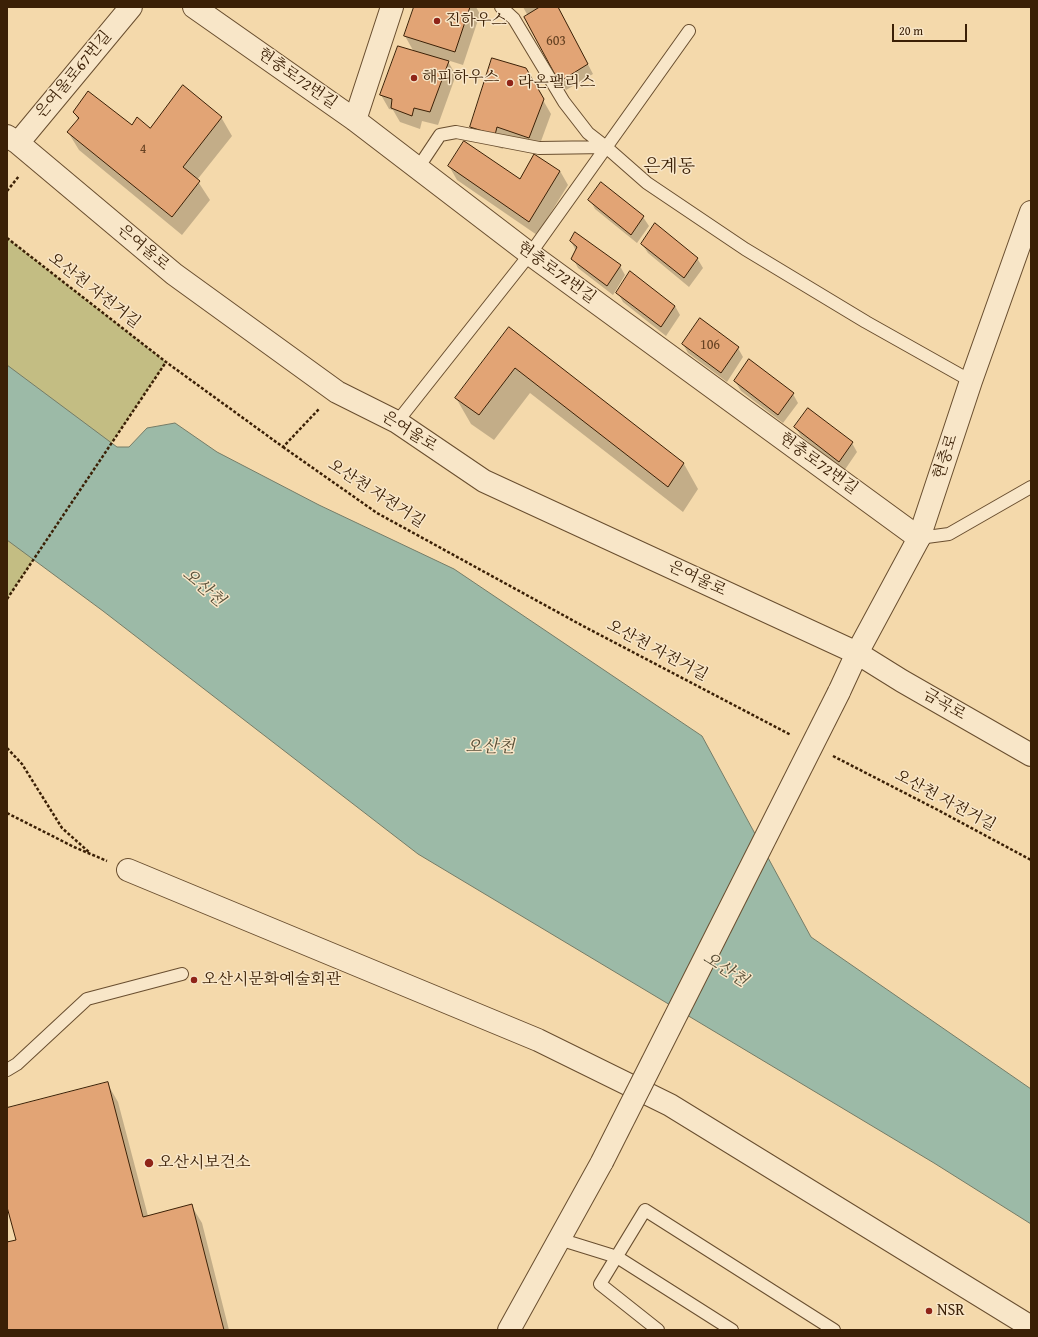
<!DOCTYPE html>
<meta charset="utf-8">
<style>
body{margin:0}
#map{position:relative;width:1038px;height:1337px;overflow:hidden;background:#f4d9ab;font-family:"Gentium Book Plus",serif}
canvas{display:block}
.frame{position:absolute;inset:0;border:8px solid #3b2006;pointer-events:none}
.scale{position:absolute;left:892px;top:24px;width:75px;height:18px;box-sizing:border-box;border:2px solid #3b2006;border-top:0;padding-left:5px;font-size:12px;line-height:14px;white-space:nowrap;color:#3b2006;-webkit-text-stroke:3px #f8e6c8;paint-order:stroke}
</style>
<div id="map">
<canvas width="1038" height="1337"></canvas>
<div class="frame"></div>
<div class="scale">20 m</div>
</div>
<script>
const g = document.querySelector('canvas').getContext('2d');
g.lineJoin = 'round';
function fill(path, color) {
  g.fillStyle = color;
  g.fill(path, 'evenodd');
}
function trace(path, color, width, dash) {
  g.strokeStyle = color;
  g.lineWidth = width;
  g.lineCap = dash ? 'butt' : 'round';
  g.setLineDash(dash || []);
  g.stroke(path);
}
function drawText(font, color, halo, rows, align = 'center') {
  g.font = font + ' "Gentium Book Plus","Noto Serif KR",serif';
  g.lineWidth = 3;
  g.setLineDash([]);
  g.textBaseline = 'middle';
  g.strokeStyle = halo;
  g.fillStyle = color;
  for (const [text, x, y, turn = 0] of rows) {
    g.save();
    g.translate(x, y);
    g.rotate((+turn || 0) * Math.PI / 180);
    g.textAlign = isNaN(turn) ? turn : align;
    if (halo) g.strokeText(text, 0, 0);
    g.fillText(text, 0, 0);
    g.restore();
  }
}
fill(new Path2D(`
 M7 238 166 362 7 599Z`), '#c3bd83');
const water = new Path2D(`
 M7 365 117 447H129L147 428 175 423 217 452 319 505 454 569 702 736 811 937 1031 1089V1224L934 1163 418 854 103 611 7 540Z`);
fill(water, '#9cbaa7');
trace(water, '#757c67', 1);
fill(new Path2D(`
 M415 7H476L480 14 463 65 447 60 456 75 438 125 422 121 420 129 400 122 393 110 389 109 381 95 399 47 414 52 405 36Z
 M523 7H558L593 74 566 90 525 17 528 16Z
 M525 69 551 114 537 152 505 140 503 149 479 141 471 127Z
 M74 112 132 127 150 129 221 117 232 136 197 180 210 200 182 235 79 150 68 132 78 120Z
 M449 166 521 180 560 171 568 185 537 235 457 180Z
 M601 184 643 217 649 226 637 243 595 209 590 200Z
 M571 241 620 266 625 275 613 295 578 268 573 258 576 251Z
 M642 244 697 258 703 268 689 287 648 253Z
 M618 293 675 306 680 315 666 336 623 302Z
 M509 329 684 464 698 489 683 512 530 393 494 440 471 424 456 398Z
 M683 344 738 348 743 357 727 382 688 353Z
 M735 381 793 394 798 403 783 423 741 391Z
 M795 427 852 443 857 452 844 471 801 436Z
 M107 1083 118 1102 148 1216 191 1205 202 1223 229 1330H7V1243L17 1241 7 1203V1110Z`), '#0003');
const building = new Path2D(`
 M414 7H470L455 52 404 36Z
 M540 7H558L588 64 559 82 524 17Z
 M398 46 449 61 430 112 414 108 412 116 391 108 392 99 380 95Z
 M492 58 526 68 544 99 529 138 497 127 495 135 470 127Z
 M183 85 222 117 183 167 200 181 172 217 67 132 79 118 73 112 88 91 132 125 137 117 150 128Z
 M464 141 520 179 534 154 560 171 529 222 448 166Z
 M601 182 644 216 631 235 588 200Z
 M655 223 698 258 684 278 641 244Z
 M575 232 621 265 607 286 571 259 577 247 570 241Z
 M630 271 675 306 661 327 616 293Z
 M700 318 739 347 721 373 682 344Z
 M509 327 684 463 668 487 515 368 479 415 455 398Z
 M749 359 794 393 778 415 734 381Z
 M808 408 853 442 839 462 794 427Z
 M108 1082 143 1217 192 1204 224 1330H7V1242L16 1240 7 1207V1108Z`);
fill(building, '#e2a475');
trace(building, '#3b2006', 1);
const service = new Path2D(`
 M501 7 514 19 564 102 588 133 606 147 647 183 745 249 866 322 971 381
 M418 168 440 135 456 132 539 148 606 147
 M397 422 530 254 689 31
 M919 538 949 534 1031 487
 M7 1070 17 1064 87 999 182 974
 M559 1239 617 1257 732 1330
 M658 1330 600 1284 645 1210 834 1330`);
const minor = new Path2D(`
 M194 7 355 120 530 254 919 538
 M355 120 392 7
 M7 136 18 143 174 274 337 392 397 422 484 481 857 653
 M18 143 131 7`);
const tertiary = new Path2D(`
 M857 653 902 681 1031 755
 M839 692 857 653 919 538 971 381 1031 212
 M128 870 538 1040 670 1105 1031 1327
 M509 1330 602 1162`);
trace(service, '#694e2f', 14);
trace(minor, '#694e2f', 24);
trace(tertiary, '#694e2f', 24);
trace(new Path2D(`
 M7 191 19 176
 M7 238 166 362 283 447 319 409
 M283 447 377 513 583 626 791 735
 M7 599 166 362
 M7 748 22 764 62 828 90 853
 M833 756 936 809 1031 860
 M7 813 74 847 107 861`), '#3b2006', 2.5, [3, 2]);
trace(service, '#f8e6c8', 12);
trace(minor, '#f8e6c8', 22);
trace(tertiary, '#f8e6c8', 22);
const tertiaryBridge = new Path2D(`
 M602 1162 839 692`);
trace(tertiaryBridge, '#694e2f', 24, []);
trace(tertiaryBridge, '#f8e6c8', 22);
for (const [x, y, r, color] of [
 [437,21,4,"#8f2418"],
 [414,78,4,"#8f2418"],
 [510,83,4,"#8f2418"],
 [194,980,4,"#8f2418"],
 [149,1163,5,"#8f2418"],
 [929,1311,4,"#8f2418"]
]) {
  const dot = new Path2D();
  dot.arc(x, y, r, 0, 2 * Math.PI);
  g.fillStyle = color;
  g.fill(dot);
  trace(dot, '#f8e6c8', 1.5);
}
drawText('14px', '#654122', null, [
 ["603",556,41],
 ["4",143,149],
 ["106",710,345]
]);
drawText('16px', '#3b2006', '#f8e6c8', [
 ["진하우스",445,21],
 ["해피하우스",422,78],
 ["라온팰리스",518,83],
 ["오산시문화예술회관",202,980],
 ["오산시보건소",158,1163],
 ["NSR",937,1311]
], 'left');
drawText('16px', '#3b2006', '#f8e6c8', [
 ["은여울로67번길",74,75,-50],
 ["현충로72번길",297,79,35],
 ["은여울로",143,248,40],
 ["현충로72번길",556,273,36],
 ["오산천 자전거길",94,291,38],
 ["은여울로",409,432,32],
 ["현충로",946,457,-72],
 ["현충로72번길",818,464,36],
 ["오산천 자전거길",376,494,33],
 ["은여울로",697,579,25],
 ["오산천 자전거길",657,651,28],
 ["금곡로",944,705,30],
 ["오산천 자전거길",945,801,28]
]);
drawText('italic 17px', '#584e36', '#f8e6c8', [
 ["오산천",203,588,40],
 ["오산천",490,748],
 ["오산천",725,970,33]
]);
drawText('18px', '#3b2006', '#f8e6c8', [
 ["은계동",669,167]
]);
</script>
